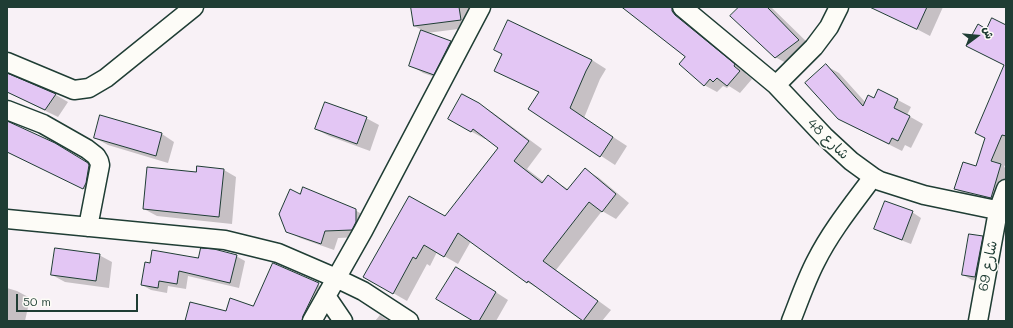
<!DOCTYPE html>
<meta charset="utf-8">
<style>
body{margin:0}
#map{position:relative;width:1013px;height:328px;overflow:hidden;background:#f8f1f6;font-family:Mali,"Playpen Sans Arabic",sans-serif}
canvas{display:block}
.frame{position:absolute;inset:0;border:8px solid #1f3d34;pointer-events:none}
.north{position:absolute;left:957px;top:16px;width:40px;height:40px;-webkit-text-stroke:3px #fdfcf7;paint-order:stroke;rotate:74deg;font-size:11px;font-weight:700;line-height:16px;text-align:center;color:#1f3d34}
.north::after{content:'';display:block;margin:auto;width:14px;height:18px;background:#1f3d34;clip-path:polygon(50% 0,100% 100%,50% 72%,0 100%)}
.scale{position:absolute;left:16px;top:294px;width:122px;height:18px;box-sizing:border-box;border:2px solid #1f3d34;border-top:0;padding-left:5px;font-size:12px;line-height:14px;white-space:nowrap;color:#1f3d34;-webkit-text-stroke:3px #fdfcf7;paint-order:stroke}
</style>
<div id="map">
<canvas width="1013" height="328"></canvas>
<div class="frame"></div>
<div class="north">ش</div>
<div class="scale">50 m</div>
</div>
<script>
const g = document.querySelector('canvas').getContext('2d');
g.lineJoin = 'round';
function fill(path, color) {
  g.fillStyle = color;
  g.fill(path, 'evenodd');
}
function trace(path, color, width, dash) {
  g.strokeStyle = color;
  g.lineWidth = width;
  g.lineCap = dash ? 'butt' : 'round';
  g.setLineDash(dash || []);
  g.stroke(path);
}
function drawText(font, color, halo, rows, align = 'center') {
  g.font = font + ' Mali,"Playpen Sans Arabic",sans-serif';
  g.lineWidth = 3;
  g.setLineDash([]);
  g.textBaseline = 'middle';
  g.strokeStyle = halo;
  g.fillStyle = color;
  for (const [text, x, y, turn = 0] of rows) {
    g.save();
    g.translate(x, y);
    g.rotate((+turn || 0) * Math.PI / 180);
    g.textAlign = isNaN(turn) ? turn : align;
    if (halo) g.strokeText(text, 0, 0);
    g.fillText(text, 0, 0);
    g.restore();
  }
}
fill(new Path2D(`
 M412 7H471L474 27 427 33 451 42 464 49 447 81 423 73 410 65 422 30 414 26Z
 M622 7H674L747 72 746 74 752 79 740 93 729 86 727 88 723 86 717 92 704 85 686 57Z
 M740 7H771L812 47 788 64 775 57Z
 M889 7H943L930 36 886 13Z
 M1006 26V163L1004 167 1006 168V197L1004 205 968 196 956 189 977 168 986 139 976 133 1005 66 980 53 987 30Z
 M592 60 606 69 600 79 584 118 627 146 615 165 529 109 540 93 495 70Z
 M826 66 839 73 866 103 874 99 879 90 911 107 907 115 923 124 911 148 905 145 902 151 852 126Z
 M7 74 56 95 68 102 58 117 7 92Z
 M478 104 492 112 542 149 527 169 544 182 548 176 569 190 585 170 598 177 629 203 616 219 602 211 556 270 611 310 602 321H583L541 290 527 282 471 241 458 264 437 252 430 266 427 264 407 301 365 277 446 217 499 147 486 138 485 139 463 127Z
 M366 118 379 125 370 151 329 136 316 129Z
 M7 123 68 151 101 172 96 195 7 152Z
 M162 134 174 142 168 163 108 145 95 138Z
 M224 170 236 177 232 224 157 216 144 209 197 173Z
 M301 195 355 210 368 218 364 237 338 238 334 250 300 238 287 231Z
 M912 212 921 218 911 244 885 234 876 229Z
 M982 237 991 242 984 282 972 280 963 275Z
 M99 255 112 262 109 288 65 282 52 275Z
 M236 256 245 261 239 288 188 276 186 289 168 286 167 293 151 290 142 285 150 264Z
 M274 264 329 290 314 321H186L254 307Z
 M469 275 508 300 496 321H475Z
 M7 288 17 291 30 298 25 321H7Z
 M380 315 389 321H375Z`), '#0003');
const building = new Path2D(`
 M411 7H459L461 20 414 26Z
 M622 7H672V11L675 15 735 64 734 66 740 71 727 86 717 78 713 82 710 79 704 86 679 64 685 57Z
 M739 7H767L799 40 775 58 730 16Z
 M870 7H927L917 29Z
 M992 18 1006 25V136L1002 135 991 161 1001 164 991 198 954 189 963 162 976 166 985 138 975 133 1004 65 966 46 978 24 986 29Z
 M508 20 592 60 586 71 570 108 613 137 600 157 528 109 539 92 494 71 502 54 494 50Z
 M421 30 451 41 434 75 409 66Z
 M826 64 863 106 868 95 874 98 878 89 898 99 894 108 910 116 898 141 892 138 889 144 838 119 805 83Z
 M7 73 56 94 45 110 7 92Z
 M462 94 479 103 529 141 514 161 542 183 548 175 567 190 585 168 616 194 602 212 589 202 543 261 598 301 583 321 528 281 527 283 458 233 444 257 424 245 416 259 413 257 393 294 363 277 409 196 445 216 498 148 473 129 471 132 448 119Z
 M325 102 367 117 357 144 315 129Z
 M100 115 162 133 156 156 94 138Z
 M7 121 55 143 88 163 89 165 86 183 83 189 7 152Z
 M197 166 224 169 219 217 143 209 147 167 196 172Z
 M303 187 356 209V222L352 230 325 231 321 244 286 232 279 214 290 189 300 194Z
 M885 201 913 211 902 240 874 229Z
 M969 234 983 236 975 277 962 275Z
 M55 248 100 254 96 281 51 275Z
 M201 248 214 249 237 255 230 283 179 271 177 284 159 281 158 288 141 285 145 262 150 263 152 250 198 258Z
 M273 263 319 283 303 316 302 321H185L190 302 226 311 230 298 253 306Z
 M456 267 496 292 479 321H473L436 299Z`);
fill(building, '#e3c6f4');
trace(building, '#1f3d34', 1);
const minor = new Path2D(`
 M682 7 776 85 824 136 851 161 873 177 880 181 924 195 1006 212
 M7 62 74 90 89 88 106 78 194 7
 M776 85 814 47 829 27 839 7
 M7 110 43 124 87 149 96 156 99 161 100 165 88 227
 M7 219 225 240 278 253 336 278 363 291 409 321
 M326 296 343 321
 M312 321 363 231 481 7
 M791 321C799 301 806 280 816 261 831 231 853 204 873 177
 M978 321 998 211 1006 189`);
trace(minor, '#1f3d34', 21);
trace(minor, '#fdfcf7', 18);
drawText('14px', '#1f3d34', '#fdfcf7', [
 ["شارع 48",828,139,44],
 ["شارع 69",988,266,-79]
]);
</script>
